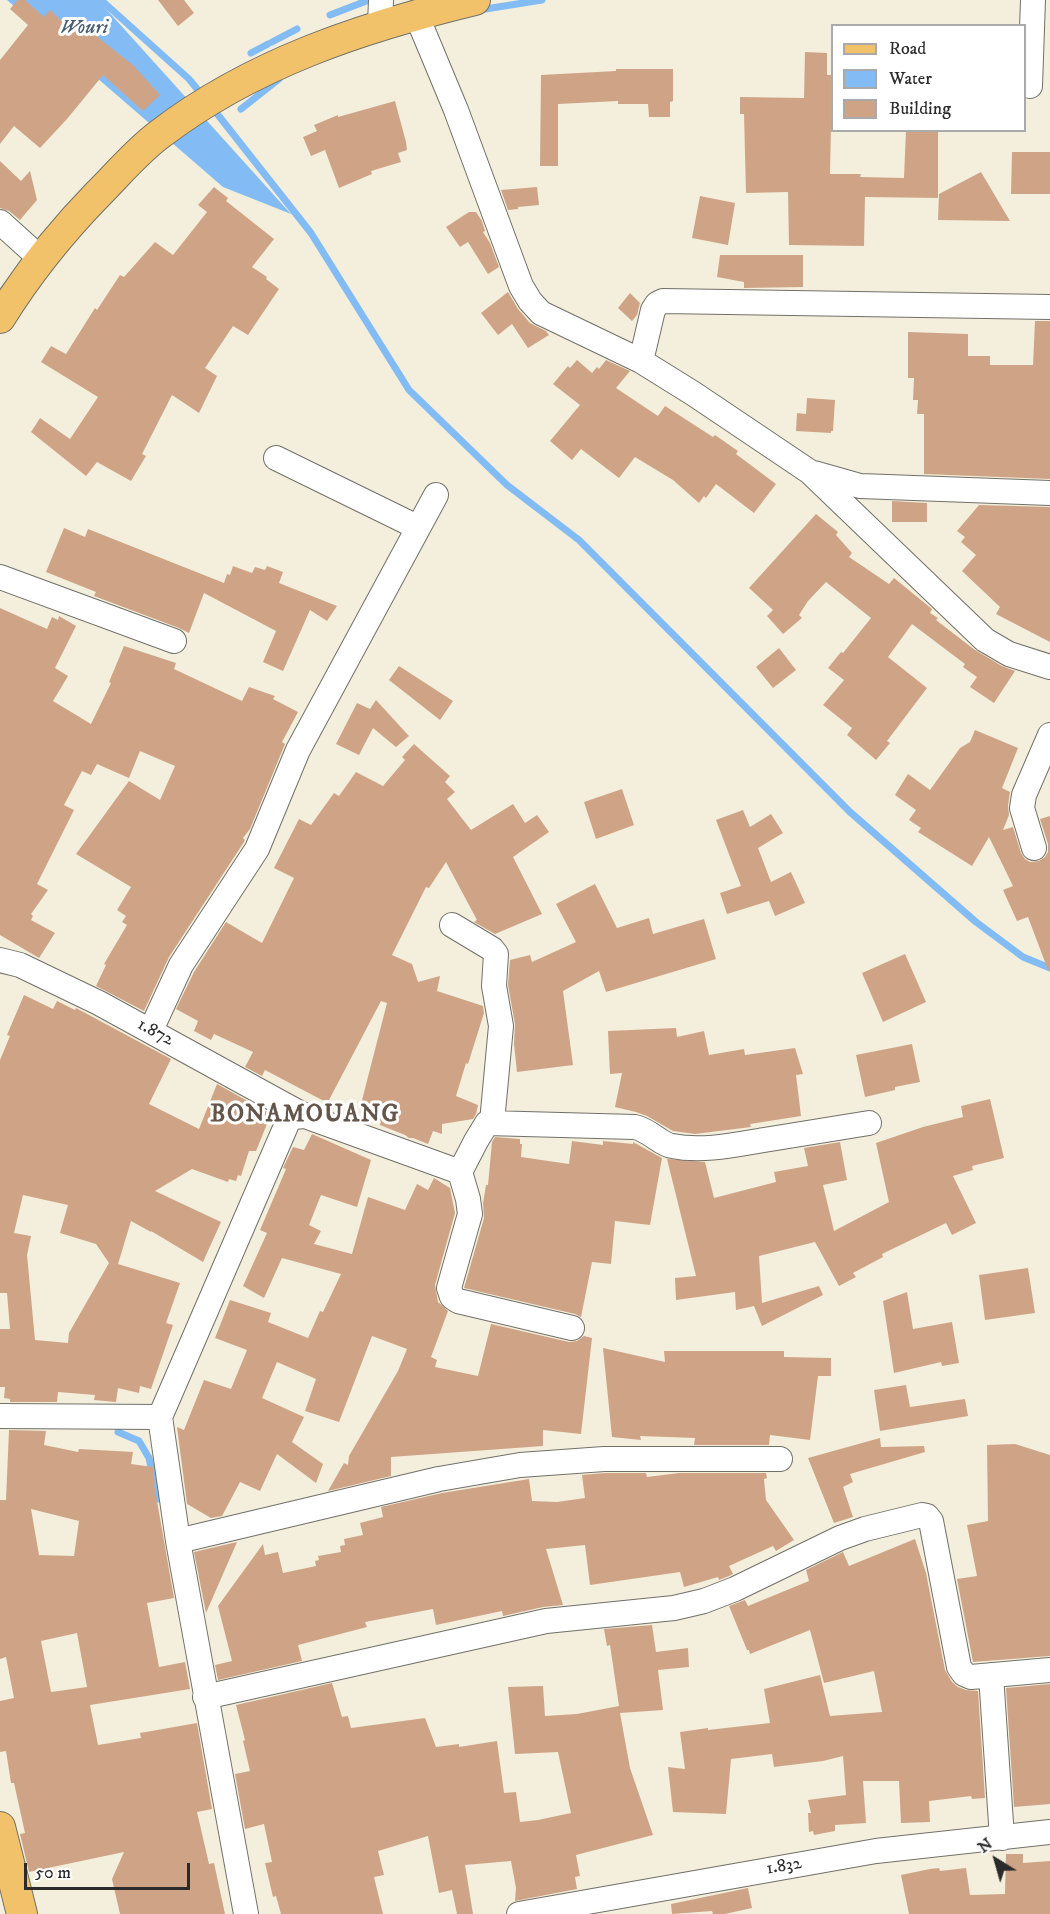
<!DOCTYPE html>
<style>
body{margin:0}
#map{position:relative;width:1050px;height:1914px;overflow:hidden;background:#f3efdc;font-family:"IM FELL DW Pica",serif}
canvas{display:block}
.legend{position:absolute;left:831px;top:24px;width:195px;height:108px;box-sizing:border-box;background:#fff;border:2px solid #aaa;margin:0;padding:8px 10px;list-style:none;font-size:18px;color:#2b2b2b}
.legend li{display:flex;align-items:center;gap:12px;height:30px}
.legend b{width:30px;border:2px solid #aaa}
.north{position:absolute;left:966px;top:1830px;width:60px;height:60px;-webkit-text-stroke:4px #fff;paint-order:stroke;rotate:323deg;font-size:16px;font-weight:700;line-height:24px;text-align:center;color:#2b2b2b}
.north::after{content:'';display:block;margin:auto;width:21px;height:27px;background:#2b2b2b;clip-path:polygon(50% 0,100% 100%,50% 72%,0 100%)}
.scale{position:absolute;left:24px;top:1863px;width:166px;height:27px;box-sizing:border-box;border:3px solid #2b2b2b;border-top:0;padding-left:8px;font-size:18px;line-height:21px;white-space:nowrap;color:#2b2b2b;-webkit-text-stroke:4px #fff;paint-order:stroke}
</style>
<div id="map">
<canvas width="1050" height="1914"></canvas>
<ul class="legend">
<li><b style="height:8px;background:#f2c26a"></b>Road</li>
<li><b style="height:16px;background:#83bcf4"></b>Water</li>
<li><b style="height:16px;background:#cfa486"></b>Building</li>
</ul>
<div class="north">N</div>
<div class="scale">50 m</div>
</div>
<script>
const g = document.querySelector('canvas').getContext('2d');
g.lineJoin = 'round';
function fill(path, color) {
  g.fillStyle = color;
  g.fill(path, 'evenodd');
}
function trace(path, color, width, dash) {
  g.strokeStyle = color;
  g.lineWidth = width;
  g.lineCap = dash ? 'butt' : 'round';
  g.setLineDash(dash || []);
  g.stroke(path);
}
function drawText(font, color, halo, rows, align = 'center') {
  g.font = font + ' "IM FELL DW Pica",serif';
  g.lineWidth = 6;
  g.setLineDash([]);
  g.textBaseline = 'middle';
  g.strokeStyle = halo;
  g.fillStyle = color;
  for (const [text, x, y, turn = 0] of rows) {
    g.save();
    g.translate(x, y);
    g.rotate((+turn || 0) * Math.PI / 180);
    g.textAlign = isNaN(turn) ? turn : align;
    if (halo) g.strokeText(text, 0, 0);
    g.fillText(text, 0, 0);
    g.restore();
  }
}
fill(new Path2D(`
 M7 0H98L291 214 223 187Z`), '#83bcf4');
trace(new Path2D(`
 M101 0 189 79 202 95
 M479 10 542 0
 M330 15 369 0
 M272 42 297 29
 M251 53 268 44
 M211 106 311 233 409 390 507 485 579 540 850 812 976 922 1023 957 1050 968
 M241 109 279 79
 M118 1432 139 1441 149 1458 158 1499`), '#83bcf4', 7);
fill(new Path2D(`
 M18 0H25L44 17 50 10 68 27 75 19 134 66 160 95 143 111 103 75 67 119 40 148 14 126 0 144V60L28 25 10 9Z
 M158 0H184L194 13 178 26Z
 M805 52 827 53V75H832L830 174H861L860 177 904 178 906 130H938V198L865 197 864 246 789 245 788 192 746 193 744 114H740V97L804 98Z
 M616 69H673V101L670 102V117H649L648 104H618V101L558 104V166H540L541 75 616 71Z
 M395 101 406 142 407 150 398 153 401 162 371 171 372 174 339 188 325 150 311 156 303 137 317 131 314 125 338 115V117Z
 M1012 152H1050V194H1011Z
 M0 161 21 181 30 171 37 200 20 220 9 211 0 208Z
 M981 172 1010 221 938 220 939 194Z
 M214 187 228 198 226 201 274 239 252 267 267 277 266 279 279 289 248 335 233 326 205 368 217 376 199 413 172 395 142 454 146 456 131 481 97 462 86 476 31 432 40 418 70 439 98 397 41 362 51 346 66 354 95 308 97 310 120 275 124 277 155 242 173 255 207 212 198 205Z
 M537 187 539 205 518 207V209L508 210 501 190Z
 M700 196 735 203 728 245 692 238Z
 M469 212H476L482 221 485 231 483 232 490 243 499 267 488 274 468 242 460 247 446 227Z
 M720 255H803V287L744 288V282L717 277Z
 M508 292 518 309 530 323 546 331 549 335 528 348 512 324 498 335 481 313Z
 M630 293 640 303 637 315 632 321 618 308Z
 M1035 321H1050V479L924 474V414H917L918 400H913L914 378H908V332L968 334V356H990V365H1033Z
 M577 360 592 373 597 367 599 369 606 360 630 371 616 388 658 416 665 406 713 437 715 435 738 451 736 454 776 484 754 513 716 484 706 498 704 496 699 503 673 480 635 457 619 478 581 449 572 460 550 441 580 405 553 384 568 366 570 368Z
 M807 398 835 400 833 431H831V433L796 431 797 413 806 414Z
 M892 501 927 503V522H892Z
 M979 505 1050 507V642L996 614 1000 607 962 571 976 555 961 542 965 537 957 531Z
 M816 514 838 532 836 535 852 553 849 557 889 584 894 578 932 609 930 613 938 618 936 620 975 650 1002 666 1015 671 994 703 970 687 977 677 963 667 965 664 912 624 888 657 927 688 887 741 890 743 876 760 847 735 852 728 823 705 844 680 828 668 841 652 843 653 871 618 826 582 808 601 799 615 802 618 783 634 767 616 773 610 749 588Z
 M64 528 85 537 88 529 224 583 227 574 230 575 233 566 252 573 255 567 265 570 267 566 283 572 279 583 337 606 327 621 310 610 283 671 263 662 276 631 204 593 189 633 179 628 94 596 96 592 46 572Z
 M0 608 47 629 52 617 58 620 59 616 76 626 55 668 68 676 53 701 91 724 111 683 109 682 124 646 176 663 174 669 242 701 249 687 275 696 273 699 298 712 282 742 285 744 250 829 243 838 245 840 244 842 169 957 144 1011 96 986 106 965 104 964 127 925 122 922 126 916 117 910 131 887 76 854 129 781 160 800 175 766 140 751 129 778 97 764 91 775 82 771 64 805 74 810 37 884 48 890 31 914 33 916 31 920 55 933 39 958 0 935Z
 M779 648 796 670 773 688 756 667Z
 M399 666 453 701 440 720 389 680Z
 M376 700 409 736 396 747 373 728 359 755 336 744 357 703 370 709Z
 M975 730 1018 748 1002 788 1010 792 1008 806 1009 815 1003 830 1013 827 1021 853 1025 859 1030 862 1039 861 1045 857 1048 852V844L1040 819 1050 816V969L1048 970 1028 917 1017 921 1003 890 1013 886 989 837 972 866 918 832 921 828 909 820 916 810 895 795 908 774 930 790 960 748 970 742Z
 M414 744 450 776 445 782 455 792 447 799 471 830 513 804 525 823 537 815 549 832 513 857 542 914 495 934 474 922 477 920 446 862 429 888 426 887 392 955 412 964 418 982 440 976 437 991 483 1006 484 1013 468 1064 466 1063 456 1096 478 1105 476 1114 473 1119 442 1124V1134L433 1131 428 1144 413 1138H409L405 1135 380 1125 381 1121 375 1119 379 1108 361 1104 387 1003 381 1001 329 1100H322L265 1070 262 1076 245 1067 253 1052 214 1034 211 1040 194 1031 198 1021 176 1009 194 972 226 922 262 943 294 878 274 868 299 819 311 825 334 793 339 796 356 772 383 786 405 760 402 757Z
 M622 789 634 825 596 839 584 802Z
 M743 810 750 827 771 814 783 833 758 848 771 882 791 872 805 903 775 916 769 901 727 914 720 893 741 886 716 820Z
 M595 884 617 928 649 918 653 934 704 919 716 959 606 992 599 971 563 991 573 1065 517 1072 514 1044 515 1024 508 985 510 960 530 955 532 962 576 942 556 904Z
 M905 954 926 1002 883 1022 862 973Z
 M24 995 53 1009 57 1001 75 1010 76 1008 171 1059 149 1104 199 1129 217 1084 271 1114 256 1151H249L241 1176 238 1175 236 1181 229 1179 228 1182 192 1169 155 1191 221 1222 203 1262 151 1231V1232L131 1221 118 1264 180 1283 166 1323 173 1325 151 1389 140 1386 139 1393 118 1388 116 1402 94 1400 95 1395 58 1392 57 1402H10V1399L4 1398 5 1387H0V1329H10L7 1293H0V1060L10 1036 7 1035ZM23 1195 68 1205 60 1233 96 1244 109 1263 69 1333 68 1343 35 1340 27 1255 31 1236 14 1233Z
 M676 1028 677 1037 704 1031 709 1055 744 1049 745 1055 795 1048 803 1074 796 1075 801 1116 750 1124 751 1127 695 1134 673 1131 647 1116 636 1112 615 1107 622 1073 610 1074 608 1031Z
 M912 1044 920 1082 895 1087V1090L865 1097 856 1055Z
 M990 1099 1004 1158 972 1166 973 1170 953 1176 976 1223 952 1235 946 1223 882 1254 883 1257 853 1273 856 1277 839 1286 815 1242 759 1256 762 1303 819 1286 823 1295 762 1326 754 1306 736 1310 735 1292 676 1300 675 1278 696 1276 667 1159 705 1162 714 1198 776 1182 774 1172 808 1166 804 1148 840 1142 847 1180 823 1185 834 1231 889 1202 876 1143 923 1127 963 1117 961 1106Z
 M312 1134 371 1160 357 1207 321 1195 309 1225 321 1231 314 1244 352 1254 368 1197 405 1210 417 1184 428 1190 434 1178 450 1188 455 1213 435 1285 438 1302 448 1311 431 1357 437 1360 435 1367 478 1376 491 1324 569 1342 577 1341 584 1336 592 1338 581 1434 543 1430V1446L391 1457V1476L328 1491 344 1463 348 1465 349 1456 398 1371 407 1349 372 1336 339 1422 305 1411 316 1379 277 1362 262 1398 304 1417 292 1442 323 1464 316 1483 277 1454 260 1491 240 1482 222 1516 211 1518 187 1504 177 1427 184 1430 204 1380 231 1389 247 1350 215 1338 230 1300 271 1313 268 1322 308 1338 320 1311 323 1312 341 1274 282 1258 264 1298 243 1286 267 1233 260 1230 286 1169 283 1168 293 1147 304 1150Z
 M495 1137 520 1139V1144H522L521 1157 569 1164 572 1141 603 1145V1141L633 1144V1142L662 1158 650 1225 615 1221 611 1264 592 1262 581 1317 575 1314 464 1288 484 1218 483 1203 486 1185H488L492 1142Z
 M1028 1268 1035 1313 985 1320 979 1275Z
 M907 1292 913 1329 952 1322 959 1363 942 1366 941 1362 894 1373 883 1301Z
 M603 1348 665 1362 664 1351H784V1357L831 1358V1376H818L810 1440 770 1435 769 1445H694L695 1438 640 1436 641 1440 612 1437Z
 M906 1385 910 1407 965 1399 968 1416 880 1431 874 1390Z
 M9 1430 46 1431 44 1445 78 1452 79 1449 133 1452 131 1464 153 1467 155 1485 154 1484 174 1598 147 1603 159 1667 185 1662 190 1689 90 1705 98 1745 141 1738 140 1733 197 1723 212 1809 197 1812 209 1864 214 1863 225 1914H120L112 1879 124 1852 29 1872 20 1834 25 1833 14 1783H11L6 1751 0 1752V1701L14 1698 6 1657 0 1659V1500H6ZM31 1509 79 1521 74 1556 39 1555ZM77 1633 87 1687 51 1692 41 1641Z
 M880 1438 881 1447 924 1446 925 1452 850 1474 853 1482 843 1487 853 1517 834 1523 808 1458Z
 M1015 1444 1050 1455V1656L973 1662 957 1579 977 1576 967 1525 988 1521 987 1445Z
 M605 1473H646L647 1477 679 1473H766L767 1478 764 1479 766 1500 794 1540 776 1551 773 1546 729 1566 733 1574 729 1576 719 1580 718 1577 684 1587 680 1572 590 1585 585 1545 546 1549 563 1605 543 1607 503 1616 502 1611 436 1625 433 1609 365 1622 367 1627 298 1645 302 1661 218 1680 215 1665 232 1661 218 1606 263 1544 265 1555 278 1552 283 1573 316 1566 315 1561 319 1560 318 1556 341 1552 340 1546 345 1545 344 1539 363 1535 360 1523 383 1517 381 1507 442 1493 529 1479 532 1501 557 1502 585 1498 582 1475Z
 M915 1539 926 1573 945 1670 952 1682 958 1687 966 1690 978 1691 985 1798 972 1799 971 1796 929 1801 930 1822 901 1823 899 1781H863L866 1823 835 1825V1831L814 1835 813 1831 809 1832 808 1813H811L808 1800 846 1795 843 1756 823 1761 774 1767 772 1754 731 1759 726 1814 673 1812 668 1767 685 1769 680 1732 708 1728V1730L770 1723 764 1689 820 1675 830 1716 882 1712 874 1671 824 1683 810 1630 750 1654 749 1650H747L729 1606 745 1600 748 1606 809 1581 806 1570 843 1552 849 1566Z
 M237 1542 206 1613 194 1552Z
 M652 1625 656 1652 688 1648 689 1667 658 1670 663 1710 620 1713 630 1768 653 1835 576 1855 580 1876 575 1877 577 1889 515 1901 516 1888 511 1861 465 1865 473 1914H457L452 1890 439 1893 428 1836 378 1851 384 1875 374 1877 383 1914H281L276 1896 273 1897 265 1863 272 1862 264 1824 245 1829 235 1774 250 1771 243 1741 245 1740 236 1705 332 1683 342 1717 348 1716 351 1728 425 1718 436 1747 459 1744V1747L497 1741 504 1793 516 1792 520 1822 538 1820 571 1813 558 1752 515 1754 508 1687 543 1686 545 1716 577 1714 619 1706 610 1645 607 1646 604 1629Z
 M1050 1684V1804L1014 1807 1006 1688Z
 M1006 1854H1023V1863L1050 1861V1914H909L901 1875 930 1869 939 1868 940 1871 966 1868 970 1895 1005 1894Z
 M748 1888 752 1908 725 1914H713L712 1911 672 1914 671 1904Z`), '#cfa486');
const minor = new Path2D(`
 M416 14 456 110 521 286 530 301 541 313 641 361 694 394 810 472 985 640 1009 654 1050 667
 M380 25 381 0
 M1030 86 1033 0
 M0 222 41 259
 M641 361 653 310 657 304 663 301 1050 307
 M276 458 417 527
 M814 473 860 486 1050 493
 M0 577 174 641
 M1034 848 1022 808 1024 795 1050 735
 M452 925 492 949 496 954 494 986 501 1026 492 1122
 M0 960 20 965 99 1003 305 1116
 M151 1030 181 965 257 849 298 750 436 495
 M572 1328 458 1301 452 1297 449 1288 470 1214 468 1199 460 1172 476 1141 487 1123 635 1127C651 1131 660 1144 672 1146 702 1152 734 1145 764 1140 799 1134 834 1129 869 1123
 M0 1416 160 1417
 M178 1541 439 1479 520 1465 604 1459H780
 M991 1675 1002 1838
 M205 1697 546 1621 674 1608 704 1601 735 1589 840 1538 865 1529 922 1515 927 1516 931 1521 959 1667 964 1674 971 1677 1050 1670
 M246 1914 178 1541 160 1417 289 1119 293 1117 305 1116 460 1172
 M519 1914 876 1851 1050 1832`);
const major = new Path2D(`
 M0 318C28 273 61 232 98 194 118 174 137 151 160 134 253 63 363 27 475 0
 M0 1827 22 1914`);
trace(minor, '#717069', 26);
trace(major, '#717069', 32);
trace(minor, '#fff', 24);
trace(major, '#f2c26a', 30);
drawText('18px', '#2b2b2b', '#fff', [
 ["1.872",155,1033,28],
 ["1.832",784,1867,-10]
]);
drawText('italic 20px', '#4a5e71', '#fff', [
 ["Wouri",84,29]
]);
g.letterSpacing = '1.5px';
drawText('bold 24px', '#64554b', '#fff', [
 ["BONAMOUANG",305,1116]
]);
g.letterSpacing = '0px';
</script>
